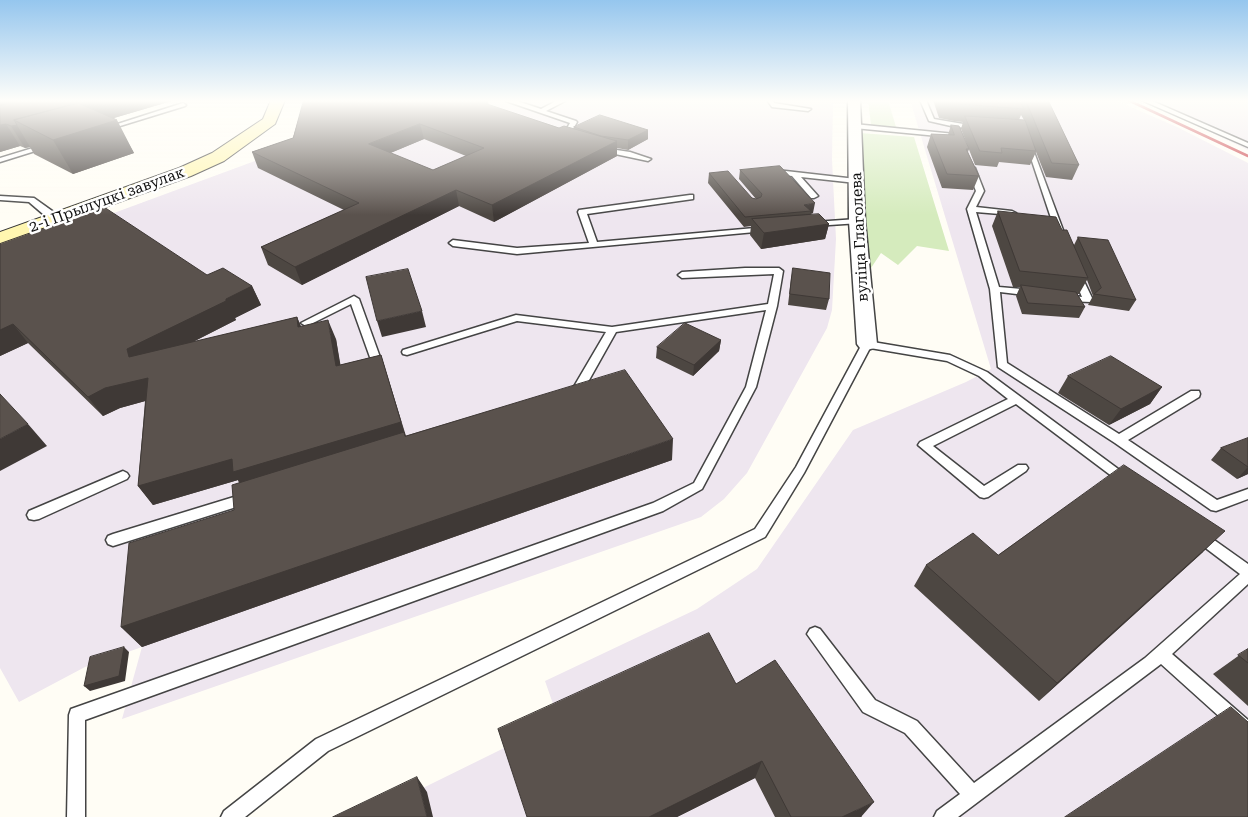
<!DOCTYPE html>
<meta charset="utf-8">
<style>
body{margin:0}
canvas{display:block;background:#fffdf5}
</style>
<canvas width="1248" height="817"></canvas>
<script>
const g = document.querySelector('canvas').getContext('2d');
g.lineJoin = 'round';
function fill(path, color) {
  g.fillStyle = color;
  g.fill(path, 'evenodd');
}
function trace(path, color, width, dash) {
  g.strokeStyle = color;
  g.lineWidth = width;
  g.lineCap = dash ? 'butt' : 'round';
  g.setLineDash(dash || []);
  g.stroke(path);
}
function drawText(font, color, halo, rows, align = 'center') {
  g.font = font + ' "Roboto Serif",serif';
  g.lineWidth = 5;
  g.setLineDash([]);
  g.textBaseline = 'middle';
  g.strokeStyle = halo;
  g.fillStyle = color;
  for (const [text, x, y, turn = 0] of rows) {
    g.save();
    g.translate(x, y);
    g.rotate((+turn || 0) * Math.PI / 180);
    g.textAlign = isNaN(turn) ? turn : align;
    if (halo) g.strokeText(text, 0, 0);
    g.fillText(text, 0, 0);
    g.restore();
  }
}
fill(new Path2D(`
 M313 100H833L832 160 836 239 832 310 827 328 747 473 724 499 701 517 122 719 142 647 85 667 19 702 0 668V255L282 151 327 132Z
 M910 100H1115L1177 127 1248 163V817H364L559 721 545 681 697 609 757 569 853 430 966 382 991 369Z
 M1138 100H1248V150L1189 122Z`), '#eee6ef');
fill(new Path2D(`
 M888 100 896 127 871 125 868 100Z
 M860 133 914 137 949 251 917 246 898 265 881 253 865 277Z`), '#d5ebbd');
const lane = new Path2D(`
 M514 100 541 109 558 100H567L546 111 576 121 577 122 569 136 572 138 569 140 562 137 570 123 506 101Z
 M767 100H773L774 103 811 109 808 111 772 107Z
 M920 100H926L934 119 981 127 978 129 958 127 962 136 959 138 854 128 851 126 854 124 955 134 951 126 929 121Z
 M1141 100H1150L1248 143V147Z
 M183 103 186 105 185 106 107 130 102 129Z
 M1026 143 1031 144 1063 230 1062 232 1055 230Z
 M46 144 49 146 48 147 0 162V158Z
 M603 148 630 152 651 159 648 161 601 151V149Z
 M968 166 975 168 984 191 976 207 1012 211 1016 213 1012 215 976 212 999 287 1033 290 1038 293 1033 296 1000 292 1007 363 1119 434 1191 391H1199L1200 394 1199 397 1128 440 1217 500 1248 489V499L1216 511 1211 510 1115 443 998 367 990 289 967 209 976 191 967 168Z
 M768 169 856 179 860 181 856 183 801 177 818 196 814 198H811L792 176 768 173Z
 M690 195H693V199L587 214 597 242 766 227 770 229 766 231 517 254 453 246 449 243 453 240 517 248 589 243 578 212 579 210Z
 M0 196 34 198 62 218 55 220 43 214 29 202 0 200Z
 M857 219 861 221 860 223 814 226 810 224 814 222Z
 M745 268H779L783 271 777 306 756 387 702 489 663 511 85 720V817H67L69 715 71 709 653 503 694 483 746 387 766 310 616 332 579 398 575 399 569 395 606 332 517 321 407 355 403 354 402 352 403 350 516 315 612 327 768 304 774 274 682 278 678 275 682 272Z
 M1077 272 1081 275 1093 300 1091 302 1066 301 1061 298 1066 295 1082 297 1073 275Z
 M354 296 359 299 381 360 380 362H372L371 360 351 304 309 325 306 326 301 323Z
 M867 341 950 355 987 372 1129 477 1131 480 1129 483 1125 485 1121 483 1016 404 933 446 984 486 1018 465H1026L1028 468 1026 471 988 497 984 498 980 497 918 445 920 442 1008 399 979 376 947 361 870 348 804 473 765 537 328 751 245 817H221L224 811 316 739 755 529 796 467 862 344Z
 M123 471 127 473 129 476 127 479 39 519 34 520 29 519 27 515 29 511Z
 M247 493 252 494 253 498 252 502 113 546 108 544 106 540 108 536 113 534Z
 M1200 530 1248 564V584L1172 654 1248 720V739L1242 737 1161 664 958 817H934L937 811 960 794 905 733 863 712 807 634 810 629 815 627 820 629 875 700 917 721 974 783 1145 658 1240 574 1195 540 1193 536 1195 532Z`);
const street = new Path2D(`
 M848 100H860L865 221 877 344 874 348 867 350 860 348 857 344 849 221Z`);
const secondary = new Path2D(`
 M271 100H285L275 124 224 161 191 176 0 245V232L179 168 212 153 263 119Z`);
trace(lane, '#444', 3);
trace(street, '#444', 3);
trace(secondary, '#333', 2);
fill(lane, '#fff');
fill(street, '#fff');
fill(secondary, '#fff6b0');
trace(new Path2D(`
 M1128 100 1248 156`), '#c4262e', 2.5);
fill(new Path2D(`
 M0 100H175L114 118 134 153 73 174 34 154 30 147 25 148 20 146 0 152Z
 M304 100H357V101L488 100V105L559 128 575 129 574 127 648 130V139L628 150 617 148V156L494 222 459 206 302 285 268 265 261 247 344 210 258 168 252 152 293 138ZM424 139 466 156 433 170 390 153Z
 M933 100H1019L1021 103 1022 100H1048L1079 165 1072 180 1046 177 1036 152 1030 165 999 162 997 167 975 165 961 129 963 122 954 121 939 118ZM1021 115 1024 120H1019Z
 M951 125 969 149 968 152 979 176 973 190 942 188 927 147 931 134 948 135Z
 M780 166 813 213 810 214 829 224 825 239 761 249 750 235 751 226 744 227 708 183 709 173 752 198 756 199 739 179 740 170Z
 M998 211 1062 230 1074 245 1078 237 1136 300 1129 311 1088 305 1093 296 1087 280 1079 294H1077L1085 307 1079 318 1022 314 1016 296 1020 287H1013L992 226Z
 M0 244 207 275 252 286 261 305 235 318 236 320 193 342 297 317 301 327 336 339 340 365 381 355 406 436 672 460 142 647 121 627 234 510 239 483 238 480 153 505 138 486 145 401 120 408 103 416 28 343 0 356Z
 M793 268 829 299 826 310 788 305 791 279Z
 M721 340 719 351 693 376 656 358 657 347Z
 M1068 376 1162 387 1150 404 1109 425 1058 393Z
 M1248 438V474L1237 479 1211 460 1221 448Z
 M1203 552 1039 701 914 586 926 565 998 555Z
 M1248 649V706L1213 674Z
 M736 684 862 817H775L755 778 677 817H527Z`), '#4d4742');
fill(new Path2D(`
 M0 100H80L0 123Z
 M92 100H175L83 127 117 120 134 153 73 174 53 140 68 107Z
 M351 100H357L355 118 351 104Z
 M470 100H488L489 107Z
 M6 124 20 146 0 152V125Z
 M420 124 424 139 374 160 369 144Z
 M17 125 30 147 25 148 11 126Z
 M648 130V139L628 150V140Z
 M617 141V156L494 222 492 205Z
 M456 190 459 206 302 285 295 267Z
 M815 203 813 213 810 214 811 211 804 205Z
 M829 224 825 239 761 249 764 233Z
 M252 286 261 305 235 318 236 320 139 369 129 357 127 349Z
 M422 311 426 327 382 337 377 321Z
 M297 317 305 336 298 327Z
 M328 320 336 339 344 385 336 366Z
 M13 324 28 343 0 356V330Z
 M721 340 719 351 693 376 694 365Z
 M381 355 407 441 245 492 238 480 153 505 138 486 232 459Z
 M148 378 160 397 120 408 103 416 88 397 105 388Z
 M1162 387 1150 404 1109 425 1121 409Z
 M28 424 47 446 0 471V439Z
 M673 439 672 460 142 647 121 627Z
 M1248 467V474L1237 479Z
 M1225 531 1203 552 1039 701 1057 683Z
 M124 647 129 652 125 681 90 691 84 686Z
 M762 761 755 778 677 817H649Z
 M417 777 427 792 433 817H427Z
 M874 802 861 817H842Z`), '#3f3936');
const building = new Path2D(`
 M20 100H92L80 104 78 103 14 120 17 125 11 126 6 124 0 125V106Z
 M304 100H351V104L360 100H475L559 128 564 126 617 141 492 205 456 190 295 267 261 247 359 203 252 152 293 138ZM420 124 484 148 433 170 369 144Z
 M944 100H1019L1024 109 960 104 944 101Z
 M1026 100H1048L1079 165 1052 163Z
 M78 103 117 120 53 140 14 120Z
 M600 115 648 130 628 140 601 136 574 127Z
 M965 116 1025 120 1036 151 1001 148 1002 153 980 151Z
 M951 125 959 126 969 149H966L979 176 947 174 931 134 954 135Z
 M780 166 815 203 804 205 811 211 745 217 709 173 728 171 752 198 756 199 761 197 762 194 740 170Z
 M104 207 207 275 223 268 252 286 226 299V301L127 349 129 357 297 317 298 327 328 320 336 366 381 355 401 422 233 472 232 459 138 486 148 378 105 388 88 397 13 324 0 330V244Z
 M998 211 1056 217 1062 230H1067L1088 278 1020 271Z
 M819 214 829 224 764 233 752 219Z
 M1078 237 1108 240 1136 300 1094 294 1101 288Z
 M793 268 830 273 829 299 790 294Z
 M408 269 422 311 377 321 366 277Z
 M1021 285 1076 292 1085 307 1028 303Z
 M685 323 721 340 694 365 657 347Z
 M1111 356 1162 387 1121 409 1068 376Z
 M625 370 673 439 121 627 129 543 234 510 232 485 404 432 405 436Z
 M0 394 28 424 0 439Z
 M1248 438V467L1221 448Z
 M1124 465 1225 531 1057 683 926 565 973 533 998 555Z
 M709 633 736 684 775 660 874 802 842 817H791L762 761 649 817H527L498 729Z
 M124 647 119 676 84 686 90 657Z
 M1248 649V663L1238 655Z
 M1231 707 1248 722V817H1065Z
 M417 777 427 817H333Z`);
fill(building, '#5a524d');
trace(building, '#3f3936', 1);
const sky = g.createLinearGradient(0, 0, 0, 215);
sky.addColorStop(0, '#95c6ee');
sky.addColorStop(0.47, '#fffefa');
sky.addColorStop(1, '#fffefa00');
g.fillStyle = sky;
g.fillRect(0, 0, 1248, 215);
drawText('15px', '#111', '#fff', [
 ["2-і Прылуцкі завулак",107,200,-20],
 ["вуліца Глаголева",860,237,-93]
]);
</script>
